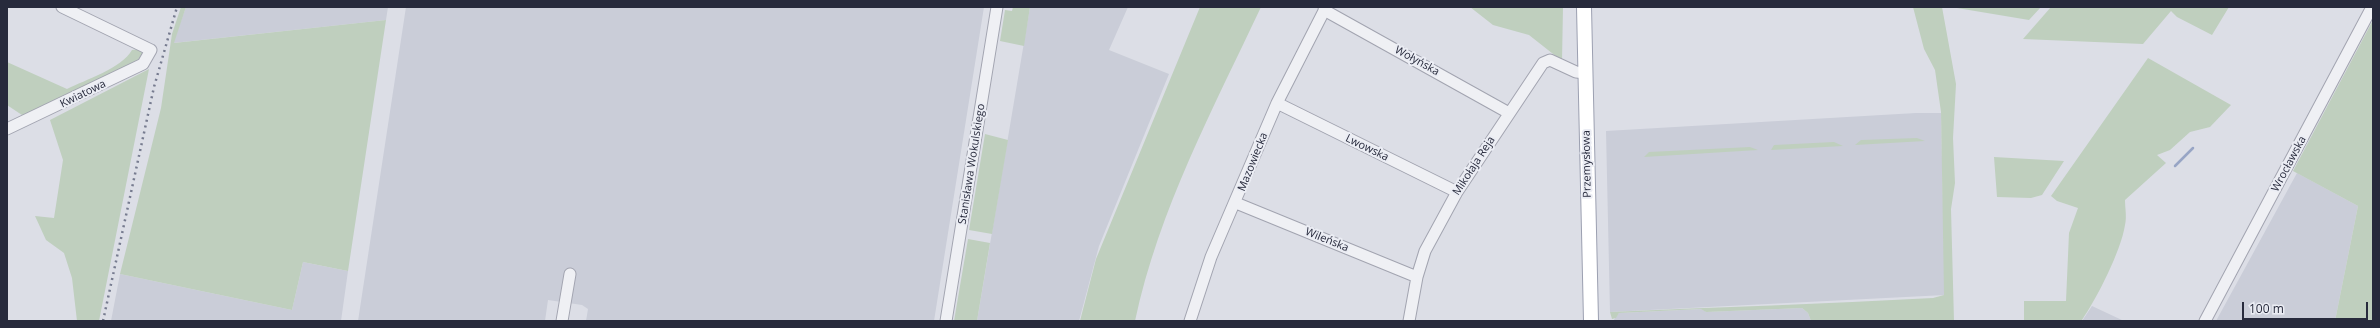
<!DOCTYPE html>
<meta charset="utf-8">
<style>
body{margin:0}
#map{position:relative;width:2380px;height:328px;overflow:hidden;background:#dcdee6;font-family:"Open Sans",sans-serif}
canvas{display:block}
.frame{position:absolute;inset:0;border:8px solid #272a3c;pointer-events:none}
.scale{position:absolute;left:2242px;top:302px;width:126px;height:18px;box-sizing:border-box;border:2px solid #272a3c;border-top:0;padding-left:5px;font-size:12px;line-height:14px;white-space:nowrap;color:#272a3c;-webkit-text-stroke:3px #ebedf4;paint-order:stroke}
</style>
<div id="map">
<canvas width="2380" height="328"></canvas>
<div class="frame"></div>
<div class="scale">100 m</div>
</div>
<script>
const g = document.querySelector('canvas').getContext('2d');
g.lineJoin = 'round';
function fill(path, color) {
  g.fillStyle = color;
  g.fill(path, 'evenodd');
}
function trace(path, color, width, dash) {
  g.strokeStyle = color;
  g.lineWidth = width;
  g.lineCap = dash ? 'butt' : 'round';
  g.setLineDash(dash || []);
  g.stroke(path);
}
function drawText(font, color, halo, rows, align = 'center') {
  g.font = font + ' "Open Sans",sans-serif';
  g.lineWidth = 4;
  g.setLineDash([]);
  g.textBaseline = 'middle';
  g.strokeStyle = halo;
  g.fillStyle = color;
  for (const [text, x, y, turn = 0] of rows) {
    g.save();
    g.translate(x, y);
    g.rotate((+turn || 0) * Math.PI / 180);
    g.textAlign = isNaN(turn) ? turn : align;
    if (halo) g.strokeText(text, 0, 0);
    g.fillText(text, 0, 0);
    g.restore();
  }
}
fill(new Path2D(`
 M186 7H388L386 20 173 43Z
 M406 7H984L934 321H586L588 309 582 305 548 300 545 321H358Z
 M1030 7H1128L1109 50 1169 74 1099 246 1079 321H977Z
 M1916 113H1941L1945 295 1610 312 1606 131Z
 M2297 173 2358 206 2335 321H2216Z
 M303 262 348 271 341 321H111L120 274 292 310Z
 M2092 306 2124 321H2082Z
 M1802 308 1808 313 1811 321H1613L1619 313 1702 309 1706 312Z`), '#cacdd8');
fill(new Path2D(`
 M181 7H186L174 43 386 20 348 271 303 262 292 310 120 274 161 108 172 34Z
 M1013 7H1030L1024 46 1000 41 1005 10 1012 11Z
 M1200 7H1261C1213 109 1159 209 1135 321H1080L1096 259Z
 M1470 7H1563L1562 61 1529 35 1493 25Z
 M1913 7H1942L1956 84 1953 138 1955 183 1951 209 1954 321H1811L1808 313 1802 308 1706 312 1701 309 1619 313 1616 318 1612 319 1610 312C1718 307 1825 304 1933 298L1944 295 1941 112 1935 70 1924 49Z
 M1951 7H2041L2029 20Z
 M2051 7H2229L2212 35 2177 17 2171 11 2143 44 2023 39Z
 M2373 20V321H2335L2358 206 2293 171Z
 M140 49 144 54 139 60 25 117 7 105V62L67 89C85 80 122 68 132 50Z
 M2148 58 2231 105 2210 127 2190 132 2170 150 2157 155 2166 163 2125 200C2125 208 2127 217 2125 225 2121 251 2097 298 2082 320L2024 321V301H2066L2069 233 2078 208 2057 201 2051 196Z
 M149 69 99 321H77L72 278 64 253 46 240 35 216 54 218 63 160 50 120Z
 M985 134 1008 140 992 234 969 230Z
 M1917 138 1925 141 1855 145 1861 140Z
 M1834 142 1843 146 1771 150 1774 145Z
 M1750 147 1758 150 1644 157 1649 152Z
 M1994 157 2064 161 2042 195 2031 198 1997 197Z
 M968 239 990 243 977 321H954Z`), '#bfcfbe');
trace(new Path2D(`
 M2175 166 2193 148`), '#98a5c5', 2.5);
const minor = new Path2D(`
 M1324 10 1509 113
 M1277 103 1457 192
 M7 129 143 64 151 50 62 7
 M1236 203 1417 277
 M562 321 570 274
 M946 321 997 7
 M1190 321 1211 257 1277 103 1326 7
 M1409 321 1417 277 1425 251 1457 192 1543 63 1550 60 1576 72 1586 73
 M2205 321 2372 7`);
const major = new Path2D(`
 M1584 7 1591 321`);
trace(minor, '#a2a4b0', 13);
trace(major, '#9ca0b1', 16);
trace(minor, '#eff0f4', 11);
trace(major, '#fff', 14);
trace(new Path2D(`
 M103 321 154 87 177 7`), '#767b8f', 2.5, [2, 4]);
drawText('11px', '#272a3c', '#ebedf4', [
 ["Wołyńska",1417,61,29],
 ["Kwiatowa",83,94,-26],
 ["Lwowska",1367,148,26],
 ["Mazowiecka",1253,162,-68],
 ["Stanisława Wokulskiego",972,164,-81],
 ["Przemysłowa",1587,164,-91],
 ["Wrocławska",2289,164,-62],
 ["Mikołaja Reja",1474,166,-57],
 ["Wileńska",1327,240,22]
]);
</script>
